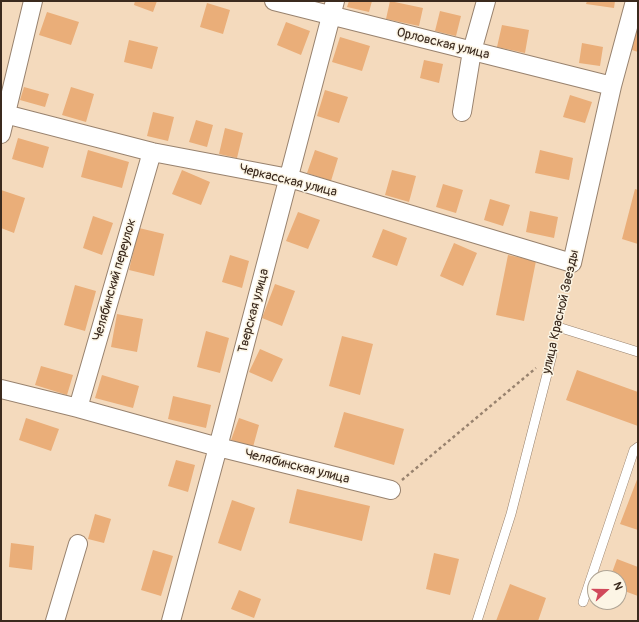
<!DOCTYPE html>
<meta charset="utf-8">
<style>
body{margin:0}
#map{position:relative;width:639px;height:622px;overflow:hidden;background:#f4dabd;font-family:Pangolin,sans-serif}
canvas{display:block}
.frame{position:absolute;inset:0;border:2px solid #3b2a1e;pointer-events:none}
.north{position:absolute;left:587px;top:570px;width:40px;height:40px;box-sizing:border-box;background:#fcf5e5;border:1px solid #afa495;border-radius:50%;rotate:69deg;font-size:11px;font-weight:700;line-height:16px;text-align:center;color:#3b2a1e}
.north::after{content:'';display:block;margin:auto;width:14px;height:18px;background:#d1495b;clip-path:polygon(50% 0,100% 100%,50% 72%,0 100%)}
</style>
<div id="map">
<canvas width="639" height="622"></canvas>
<div class="frame"></div>
<div class="north">N</div>
</div>
<script>
const g = document.querySelector('canvas').getContext('2d');
g.lineJoin = 'round';
function fill(path, color) {
  g.fillStyle = color;
  g.fill(path, 'evenodd');
}
function trace(path, color, width, dash) {
  g.strokeStyle = color;
  g.lineWidth = width;
  g.lineCap = dash ? 'butt' : 'round';
  g.setLineDash(dash || []);
  g.stroke(path);
}
function drawText(font, color, halo, rows, align = 'center') {
  g.font = font + ' Pangolin,sans-serif';
  g.lineWidth = 3;
  g.setLineDash([]);
  g.textBaseline = 'middle';
  g.strokeStyle = halo;
  g.fillStyle = color;
  for (const [text, x, y, turn = 0] of rows) {
    g.save();
    g.translate(x, y);
    g.rotate((+turn || 0) * Math.PI / 180);
    g.textAlign = isNaN(turn) ? turn : align;
    if (halo) g.strokeText(text, 0, 0);
    g.fillText(text, 0, 0);
    g.restore();
  }
}
fill(new Path2D(`
 M135 1H157L153 12 134 5Z
 M349 1H372L369 12 347 7Z
 M390 1 423 8 419 26 386 19Z
 M587 1H615L614 8 586 4Z
 M207 3 230 10 223 34 200 27Z
 M440 11 461 16 456 36 435 31Z
 M47 12 79 22 71 45 39 35Z
 M638 17V52L626 48Z
 M286 22 310 31 301 55 277 45Z
 M502 25 529 30 525 53 497 47Z
 M340 37 370 46 362 71 332 62Z
 M129 40 158 47 152 69 124 62Z
 M582 43 603 47 600 66 579 63Z
 M424 60 443 64 439 83 420 78Z
 M24 87 49 94 45 107 20 100Z
 M71 87 94 94 86 122 62 115Z
 M325 90 348 97 339 123 317 116Z
 M570 95 592 102 585 123 563 117Z
 M153 112 174 117 168 141 147 136Z
 M196 120 213 125 207 147 189 142Z
 M225 128 243 133 237 158 219 154Z
 M18 138 49 147 43 168 12 159Z
 M88 150 129 162 122 188 81 177Z
 M315 150 338 158 331 181 307 173Z
 M540 150 573 158 569 180 535 173Z
 M182 170 210 182 201 205 172 194Z
 M392 170 416 176 409 202 385 195Z
 M443 184 463 190 456 213 436 207Z
 M635 189 638 190V244L622 239Z
 M1 190 25 198 14 233 1 228Z
 M490 199 510 205 503 226 484 220Z
 M530 211 558 217 554 238 526 232Z
 M298 212 320 220 308 249 286 241Z
 M93 216 113 223 102 255 83 248Z
 M139 228 164 234 154 276 129 270Z
 M383 229 407 238 397 266 372 257Z
 M454 243 477 253 463 286 440 276Z
 M230 255 249 261 242 288 222 282Z
 M508 255 536 261 524 321 496 315Z
 M275 284 295 291 282 326 262 318Z
 M75 285 96 291 85 331 64 325Z
 M117 314 143 319 137 352 111 347Z
 M206 331 229 338 220 373 197 367Z
 M342 336 373 344 360 395 329 386Z
 M260 349 283 359 272 382 249 372Z
 M41 366 73 375 67 395 35 385Z
 M577 370 638 392V426L566 400Z
 M102 375 139 386 133 408 95 398Z
 M173 396 211 405 206 428 168 419Z
 M344 412 404 429 394 465 334 447Z
 M26 418 59 429 51 451 19 440Z
 M239 418 259 425 253 447 231 440Z
 M176 460 195 465 188 492 168 486Z
 M638 477V530L620 524Z
 M297 489 370 506 362 541 289 523Z
 M232 500 255 508 241 551 218 543Z
 M95 514 111 519 104 543 88 539Z
 M11 543 34 546 32 570 9 567Z
 M153 550 173 556 161 596 141 590Z
 M434 553 459 559 450 595 426 589Z
 M617 559 638 567V596L619 589V578H610Z
 M510 584 546 598 538 621H496Z
 M239 590 261 599 254 618 231 609Z`), '#eaae79');
const service = new Path2D(`
 M558 327 638 352
 M583 602 634 450 638 447
 M477 621 511 514 552 355`);
const minor = new Path2D(`
 M274 1 612 86
 M462 112 472 51 486 1
 M1 113 152 152 289 178 572 263 612 86 635 1
 M1 134 33 1
 M1 389 78 408 218 447 391 490
 M78 408 152 152
 M55 621 78 544
 M171 621 218 447 335 1`);
trace(service, '#98826e', 10);
trace(minor, '#98826e', 20);
trace(new Path2D(`
 M561 315 568 279
 M402 480 536 368`), '#98826e', 2.5, [3, 3]);
trace(service, '#fff', 9);
trace(minor, '#fff', 18);
drawText('13px', '#3b2a1e', '#fcf5e5', [
 ["Орловская улица",443,44,14],
 ["Черкасская улица",288,181,14],
 ["Челябинский переулок",115,280,-74],
 ["Тверская улица",254,311,-75],
 ["улица Красной Звезды",561,312,-77],
 ["Челябинская улица",297,467,14]
]);
</script>
